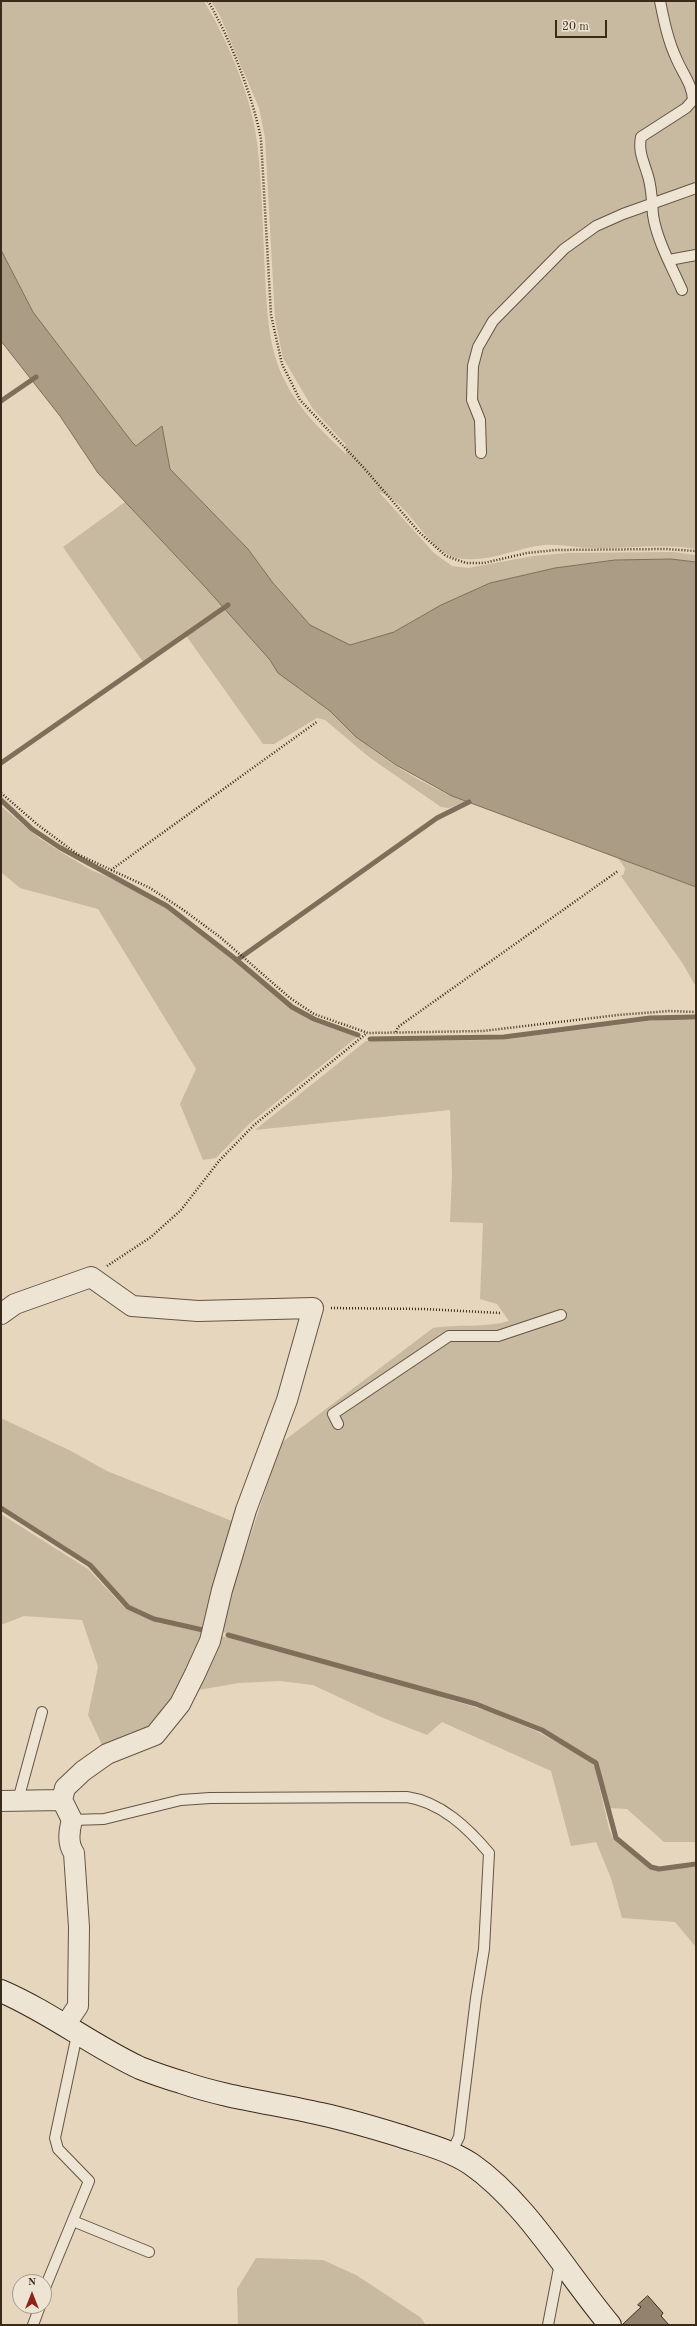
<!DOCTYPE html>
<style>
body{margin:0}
#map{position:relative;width:697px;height:2326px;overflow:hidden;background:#e5d6bd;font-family:"Old Standard TT",serif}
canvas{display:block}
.frame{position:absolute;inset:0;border:2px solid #3a2a19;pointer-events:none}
.north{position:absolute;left:12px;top:2274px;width:40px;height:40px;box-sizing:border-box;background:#eee4d4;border:1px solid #a69a89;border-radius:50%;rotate:0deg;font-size:11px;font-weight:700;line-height:16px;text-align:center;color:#3a2a19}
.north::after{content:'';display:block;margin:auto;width:14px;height:18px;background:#8f2418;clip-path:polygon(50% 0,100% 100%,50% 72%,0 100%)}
.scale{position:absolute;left:555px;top:20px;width:52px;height:18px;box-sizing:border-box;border:2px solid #3a2a19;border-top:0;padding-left:5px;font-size:12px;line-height:14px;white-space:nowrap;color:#3a2a19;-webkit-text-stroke:3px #eee4d4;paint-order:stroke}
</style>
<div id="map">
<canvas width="697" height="2326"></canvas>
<div class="frame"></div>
<div class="north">N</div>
<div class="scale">20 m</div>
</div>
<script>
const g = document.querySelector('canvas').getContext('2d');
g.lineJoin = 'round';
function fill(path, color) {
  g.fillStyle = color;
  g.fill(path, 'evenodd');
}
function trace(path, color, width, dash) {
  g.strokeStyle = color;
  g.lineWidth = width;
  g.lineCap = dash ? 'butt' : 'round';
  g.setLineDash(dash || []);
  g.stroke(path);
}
fill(new Path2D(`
 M1 1H204C229 42 254 103 258 150 262 191 263 233 265 274 267 310 268 350 286 383 300 411 323 432 346 454V445L313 409 283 358 275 319 265 138 259 108 220 16 211 1H696V549C661 543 627 549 593 548 577 548 560 544 544 545 516 548 486 564 457 558 427 552 410 502 379 492L434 553 452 566 468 568 533 556 567 553 673 552 696 555V562L671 559 615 560 555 568 490 583 441 605 394 632 350 645 310 625 273 583 248 549 170 469 162 426 136 446 132 442 33 312 1 250Z
 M125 502 207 589 270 660C285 683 309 694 330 711 339 719 347 729 356 736 388 763 428 788 466 801L449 808 441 807 369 757 325 720 317 718 274 744H263L185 634 143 662 63 547Z
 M1 806 39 838 58 850 89 869 128 886 175 913 305 1017 357 1037 248 1125 216 1158 203 1160 180 1104 196 1069 98 909 20 888 1 872Z
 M618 858 696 887V987L683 964 621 876 624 874 625 868Z
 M657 1020H696V1842H664L627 1809 609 1808 599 1764 593 1758 540 1727 491 1707 219 1631 281 1443 433 1328C458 1324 484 1328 509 1321L497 1304 480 1299 483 1223 450 1222 452 1176 450 1110 255 1130 366 1041 501 1040Z
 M1 1418 71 1451 107 1471 237 1523 207 1628 157 1618 130 1605 83 1560 1 1509Z
 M1 1514 88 1569 124 1607 159 1623 206 1633 187 1679 153 1729 104 1749 88 1715 98 1667 82 1620 24 1616 1 1625Z
 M221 1636 315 1660 491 1712 536 1731 590 1760 595 1768 609 1829 613 1838 653 1870 696 1867V1947L675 1922 622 1918 611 1878 596 1842 571 1846 551 1771 442 1722 427 1735 381 1717 313 1685 279 1681 239 1683 193 1691Z
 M256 2258 323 2260 356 2275 420 2317 426 2325H238L237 2289Z`), '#c8b9a1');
const water = new Path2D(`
 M1 250 33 312 132 442 136 446 162 426 170 469 248 549 273 583 310 625 350 645 394 632 441 605 490 583 555 568 615 560 671 559 696 562V887L452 796 396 765 356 737 330 711 278 673 270 660 207 589 98 473 60 416 1 341Z`);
fill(water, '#ab9c85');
trace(water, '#7e6e5a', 1);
trace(new Path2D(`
 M1 401 36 377
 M1 763 228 605
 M1 800 32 829 59 847 167 906 233 957 292 1007 314 1019 358 1035
 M237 960 437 818 469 802
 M370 1039 504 1037 650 1018 696 1017
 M1 1508 90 1565 128 1607 154 1619 203 1630
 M228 1635 476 1704 542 1730 596 1763 616 1838 651 1867 659 1869 696 1864`), '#7e6e5a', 5);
const building = new Path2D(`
 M648 2296 663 2313 661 2316 669 2325H622L641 2307 638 2305Z`);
fill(building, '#93836e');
trace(building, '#3a2a19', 1);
const lane = new Path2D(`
 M660 1C664 21 668 41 677 60 683 74 692 84 693 100L686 108 641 137C638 152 644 162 648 176 652 189 652 202 653 215 657 241 672 267 682 290
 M669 260 696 255
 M481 453 480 420 472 400 473 366 478 347 493 321 564 249 596 226 623 214 696 188
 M338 1424 333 1414 449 1336H498L561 1315
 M18 1800 42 1712
 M72 1820 104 1819 181 1800 210 1798 407 1797C441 1802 468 1828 489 1853L484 1949 476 1998 459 2137 451 2153
 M73 2221 149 2252
 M44 2290 89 2181 58 2149 55 2138 75 2044 80 2035
 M33 2325 40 2306
 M548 2325 560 2263`);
const street = new Path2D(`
 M1 1314 15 1304 91 1277 132 1306 198 1311 313 1308 287 1400 246 1510 222 1590 210 1641 195 1674 180 1704 155 1735 107 1754 83 1771 65 1788 62 1800 72 1820C69 1831 67 1843 74 1853L79 1927 78 2006 66 2024
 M1 1801 62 1800`);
const secondary = new Path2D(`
 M1 1991C50 2012 91 2045 140 2068 153 2073 167 2078 181 2082 227 2098 274 2103 321 2114 348 2120 375 2128 401 2136 425 2144 450 2150 471 2164 526 2202 567 2274 610 2325`);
trace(lane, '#655542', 12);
trace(street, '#655542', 22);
trace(secondary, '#3a2a19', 24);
trace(new Path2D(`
 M208 1C230 38 253 97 261 139L271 315 282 364 300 400 364 468 419 532 446 556 466 563H484L527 553 556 550 666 549 696 551
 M1 793 38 825 77 854 150 888 182 909 220 937 290 998 314 1014 368 1033 483 1031 618 1015 669 1011 696 1012
 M111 870 318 721
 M396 1032 398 1027 618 871
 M107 1266 151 1237 181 1210 219 1161 254 1125 367 1033
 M331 1308 424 1309 500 1313`), '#3a2a19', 2.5, [1, 2]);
trace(lane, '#eee4d4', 10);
trace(street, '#eee4d4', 20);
trace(secondary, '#eee4d4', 22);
</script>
